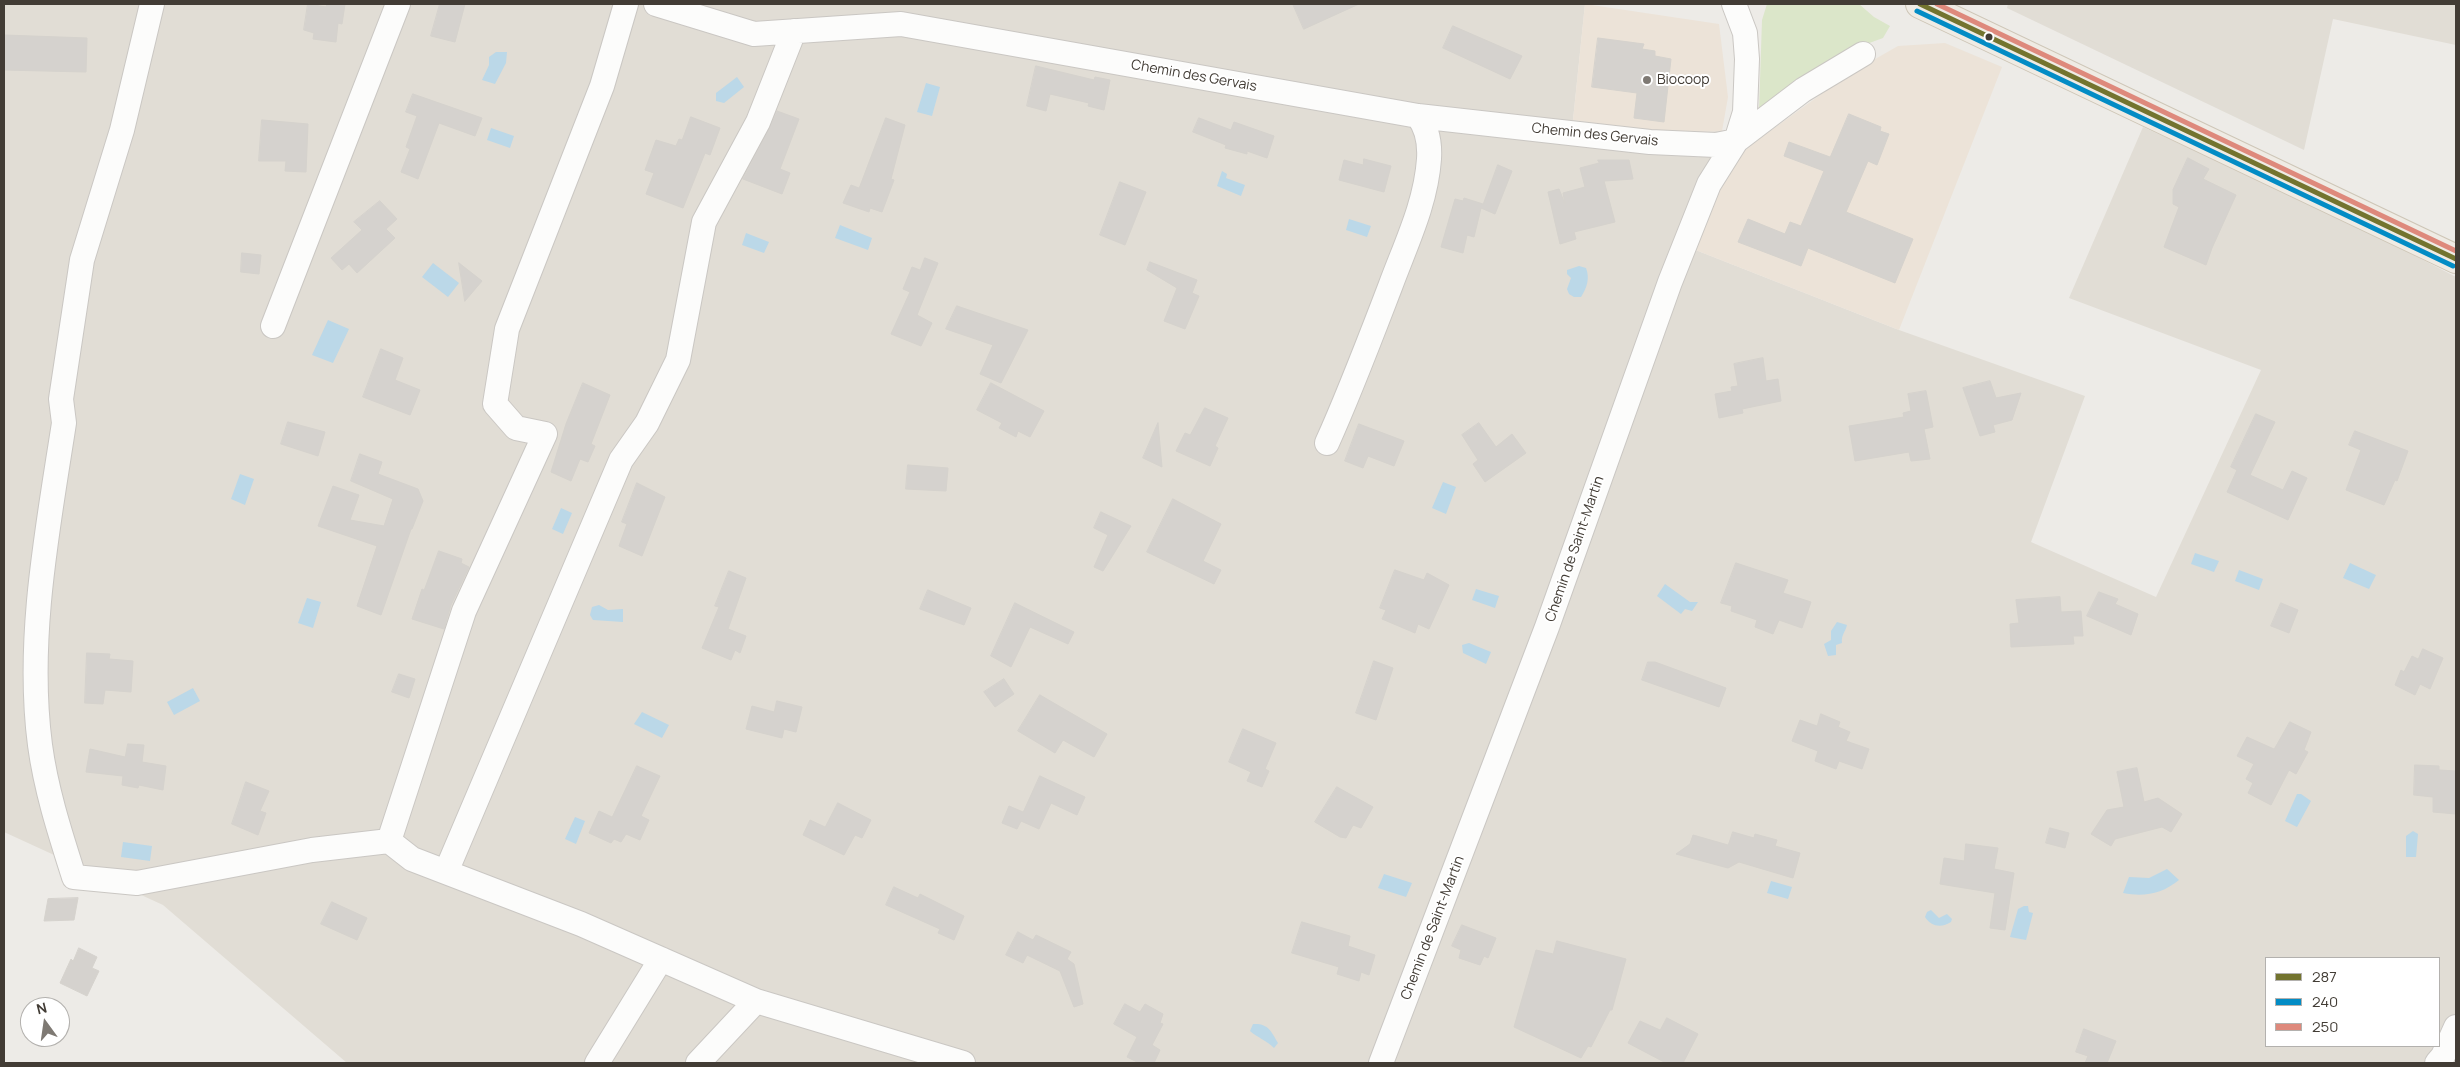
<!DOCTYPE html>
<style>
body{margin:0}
#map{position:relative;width:2460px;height:1067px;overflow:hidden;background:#edebe7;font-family:Manrope,sans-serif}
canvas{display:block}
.frame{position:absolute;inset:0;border:5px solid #423c35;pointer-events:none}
.legend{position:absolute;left:2265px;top:957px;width:175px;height:90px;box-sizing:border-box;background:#fff;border:1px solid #b3b1ae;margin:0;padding:6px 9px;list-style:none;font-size:15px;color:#423c35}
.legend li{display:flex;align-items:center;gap:10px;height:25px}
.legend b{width:25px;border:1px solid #b3b1ae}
.north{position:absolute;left:20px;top:997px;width:50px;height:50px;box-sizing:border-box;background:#fff;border:1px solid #b3b1ae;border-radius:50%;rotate:346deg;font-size:14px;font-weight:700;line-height:20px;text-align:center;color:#423c35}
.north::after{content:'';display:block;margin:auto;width:18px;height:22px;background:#7e7973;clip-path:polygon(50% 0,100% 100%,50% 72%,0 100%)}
</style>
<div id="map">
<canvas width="2460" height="1067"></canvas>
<div class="frame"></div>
<ul class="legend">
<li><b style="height:6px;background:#73742f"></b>287</li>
<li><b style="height:6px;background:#038cc5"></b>240</li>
<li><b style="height:6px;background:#de897c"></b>250</li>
</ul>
<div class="north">N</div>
</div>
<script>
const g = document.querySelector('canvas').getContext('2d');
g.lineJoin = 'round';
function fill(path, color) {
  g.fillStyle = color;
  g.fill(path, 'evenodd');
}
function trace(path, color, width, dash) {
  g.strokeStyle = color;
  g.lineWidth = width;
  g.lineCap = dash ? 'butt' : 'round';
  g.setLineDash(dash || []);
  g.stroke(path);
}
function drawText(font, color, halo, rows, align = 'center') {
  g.font = font + ' Manrope,sans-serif';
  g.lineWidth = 4;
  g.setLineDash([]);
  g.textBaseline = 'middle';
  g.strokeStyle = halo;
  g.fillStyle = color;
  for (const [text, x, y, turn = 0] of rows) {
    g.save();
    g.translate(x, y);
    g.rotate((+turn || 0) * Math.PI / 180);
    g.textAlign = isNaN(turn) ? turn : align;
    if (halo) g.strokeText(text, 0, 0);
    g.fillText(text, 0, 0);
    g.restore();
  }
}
fill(new Path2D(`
 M4 4H1585L1573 120 1662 134 1722 131 1744 150 1716 192 1693 249 1899 330 2085 396 2031 542 2156 597 2261 370 2069 298 2143 127 2338 216 2456 277V1063H347L163 905 4 832ZM2266 958H2439V1046H2266Z
 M2008 4H2456V45L2333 19 2304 150 2007 8Z`), '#e1ddd5');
fill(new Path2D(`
 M1585 4 1719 24 1728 97 1722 131 1662 134 1573 120Z
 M1945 43 2002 67 1899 330 1693 249 1716 192 1744 150 1849 74 1898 46Z`), '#ece3d8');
fill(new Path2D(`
 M1767 4H1859L1874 17 1890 26 1883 38 1842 53 1759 111 1762 20Z`), '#dbe6c9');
fill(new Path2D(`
 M496 52H507L506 63 495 84 482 80 489 65V57Z
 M737 77 744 87 724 103 716 101V93Z
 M926 83 940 87 932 116 917 112Z
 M491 128 514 136 510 148 487 140Z
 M1222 171 1227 174 1226 178 1245 185 1241 196 1217 186Z
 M1349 219 1371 226 1367 237 1346 230Z
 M840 225 872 238 868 250 835 238Z
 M746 233 769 242 764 253 742 245Z
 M433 263 459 283 448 297 422 277Z
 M1579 266 1586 268C1590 278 1587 288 1581 297H1574L1569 294 1567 289 1571 278 1567 274V270Z
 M328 320 349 329 333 363 312 355Z
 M240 474 254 479 245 505 231 499Z
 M1443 482 1456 487 1446 514 1432 508Z
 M561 508 572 513 563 534 552 529Z
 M2195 553 2219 561 2214 572 2191 564Z
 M2350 563 2376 575 2369 589 2343 578Z
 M2239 570 2263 579 2259 590 2235 581Z
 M1665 584 1690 602H1698L1692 611 1685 609 1681 614 1657 596Z
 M1476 589 1499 596 1495 608 1472 600Z
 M307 598 321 602 313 628 298 623Z
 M599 605 608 610 623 609V622L593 620 590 615 592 607Z
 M1837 622 1847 625C1845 633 1841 635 1842 643L1836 645V655L1828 656 1824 644 1831 640V631Z
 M1469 643 1491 652 1486 664 1463 653 1462 645Z
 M193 688 200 701 174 715 167 702Z
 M642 712 669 725 662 738 634 724Z
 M2297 794H2301L2311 801 2297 827 2285 821Z
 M575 817 585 821 576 844 565 839Z
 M2413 831 2418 834 2416 857H2406V836Z
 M123 842 152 846 150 861 121 857Z
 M2167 869 2179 880C2162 894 2144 897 2123 893L2129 877 2149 878Z
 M1384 874 1412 883 1406 897 1378 888Z
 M1771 881 1792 887 1788 899 1767 893Z
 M2024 906H2028L2029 912 2033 913 2026 940 2010 937 2018 909Z
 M1931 910 1939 918 1947 914 1952 919 1951 922C1942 928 1931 927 1925 917L1927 912Z
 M1253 1024C1268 1023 1271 1031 1278 1043L1274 1048C1266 1040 1258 1038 1250 1031Z`), '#bbd8e8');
const building = new Path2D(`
 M308 4 326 7 327 4H345L342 24 338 23 336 42 313 39 314 33 304 30Z
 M440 4H465L455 42 431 36Z
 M1293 4H1359L1304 29Z
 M1453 26 1522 56 1510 79 1443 48Z
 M4 35 87 38 86 72 4 70Z
 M1598 38 1644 44 1642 49 1655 51V56L1671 59 1664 122 1634 118 1637 93 1592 87Z
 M1036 66 1094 80 1095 77 1110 80 1104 110 1088 106 1089 103 1050 94 1046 111 1027 106Z
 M413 94 482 118 475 136 439 123 418 179 401 172 410 149 406 147 417 116 406 112Z
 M777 111 799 119 780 169 790 173 782 194 743 179Z
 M1849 114 1881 127 1880 131 1889 134 1877 165 1868 161 1846 212 1913 239 1895 283 1808 248 1801 266 1738 242 1748 219 1785 234 1790 222 1801 226 1824 171 1784 156 1789 142 1830 157Z
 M691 117 720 128 710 155 705 153 683 208 646 194 654 173 645 170 656 140 676 146 679 139 682 140Z
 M886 118 905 125 891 179 894 180 882 212 870 208 869 212 843 203 851 185 859 188Z
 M1199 118 1231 130 1234 122 1274 136 1267 158 1247 151V154L1225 148 1226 145 1193 132Z
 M262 120 308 124 306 172 285 171 286 161H259Z
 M2188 158 2209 169 2203 179 2236 195 2212 248 2206 265 2164 247 2179 207 2173 204V190Z
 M1364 159 1391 166 1384 192 1339 180 1344 160 1363 165Z
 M1598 160H1629L1633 179 1604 181 1615 222 1574 232 1576 239 1560 244 1548 192 1559 189 1565 204 1563 193 1585 187 1580 168 1599 163Z
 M1498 165 1512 171 1495 214 1481 208 1474 237 1467 235 1463 253 1441 247 1455 199 1463 201 1464 198 1483 204Z
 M1120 182 1146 192 1125 245 1100 235Z
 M380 201 397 219 386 229 395 238 357 273 349 264 342 270 331 258 362 230 354 222Z
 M242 253 261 255 259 274 241 272Z
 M925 258 938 263 917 315 932 323 921 346 891 334 910 292 903 289 912 267 920 270Z
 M1150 262 1197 280 1192 293 1199 296 1185 329 1164 321 1177 288 1147 270Z
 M459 263 482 281 465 301Z
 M957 306 1028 330 1001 383 980 374 993 345 946 329Z
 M381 349 403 358 395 380 420 390 410 415 363 397Z
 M1763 358 1766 381 1778 379 1781 401 1742 409 1743 413 1719 418 1715 394 1732 391 1731 387 1738 386 1734 364Z
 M1990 381 1996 398 2021 393 2012 420 1993 425 1995 432 1980 436 1963 388Z
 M583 383 610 395 591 444 595 446 588 462 580 459 571 481 551 472 566 424Z
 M991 383 1044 411 1030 437 1018 431 1016 437 999 428 1002 423 977 410Z
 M1926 391 1933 427 1924 429 1930 459 1911 461 1909 452 1855 461 1849 426 1904 417 1903 413 1911 411 1908 394Z
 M1205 408 1228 418 1215 446 1218 448 1210 466 1176 451 1185 433 1190 435Z
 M2256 414 2275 422 2250 475 2283 490 2292 471 2307 478 2288 520 2227 492 2237 470 2231 467Z
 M288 422 325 432 318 456 281 444Z
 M1158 423 1162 467 1143 458Z
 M1479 423 1496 447 1512 434 1526 453 1485 482 1473 464 1478 460 1462 435Z
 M1359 424 1404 441 1394 466 1368 456 1363 468 1345 461Z
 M2355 431 2408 451 2397 481 2395 480 2384 505 2346 490 2361 450 2349 445Z
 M360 454 382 462 378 474 418 489 423 501 412 529H411L381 615 357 606 377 546 318 526 333 486 359 495 350 520 384 526 393 499 351 481Z
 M908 465 948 468 946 491 906 489Z
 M637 483 665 497 642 556 619 546 627 524 622 522Z
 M1173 499 1221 524 1203 561 1221 570 1214 584 1147 552Z
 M1101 512 1131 526 1103 571 1094 567 1108 535 1094 528Z
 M439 551 462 559 461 563 469 567 451 605 444 629 412 619 422 589 424 590Z
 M1736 563 1788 580 1783 593 1811 602 1802 628 1779 620 1773 634 1755 627 1757 620 1731 611 1732 606 1721 603Z
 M1395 570 1424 580 1427 573 1449 585 1429 629 1418 624 1415 633 1382 619 1386 610 1380 608Z
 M729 571 746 578 728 629 746 636 740 653 735 650 731 660 702 648 719 607 715 606Z
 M928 590 971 608 964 625 920 609Z
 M2099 592 2118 599 2115 604 2138 614 2131 635 2087 616Z
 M2060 597 2061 612 2081 611 2083 636H2073L2074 644 2011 647 2010 624 2019 623 2016 600Z
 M1015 603 1074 632 1068 644 1030 627 1011 667 991 656Z
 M2281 603 2298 610 2289 633 2271 626Z
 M2423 649 2443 658 2430 689 2420 684 2415 695 2395 685 2401 670 2404 672 2412 656 2418 659Z
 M87 653 110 654 109 659 133 661 131 692 105 690 103 704 85 703Z
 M1374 661 1393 668 1376 720 1356 713Z
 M1648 662H1655L1726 688 1719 707 1642 680Z
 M399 674 415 679 409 698 392 692Z
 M1004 679 1014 694 995 707 984 692Z
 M1040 695 1107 734 1094 757 1063 740 1055 753 1018 731Z
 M777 701 802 707 796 732 784 729 782 738 746 729 752 706 774 712Z
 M1821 714 1840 722 1838 727 1850 732 1846 741 1869 749 1862 769 1839 761 1836 769 1815 761 1818 751 1792 741 1800 720 1817 726Z
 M2290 722 2311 732 2304 750 2308 752 2296 774 2289 770 2271 805 2248 793 2253 783 2246 779 2254 764 2237 756 2247 737 2274 749Z
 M1243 729 1276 743 1265 769 1269 771 1262 787 1247 781 1251 772 1229 762Z
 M128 744 144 745 142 762 166 766 163 790 139 785 138 788 122 785 123 776 86 772 90 749 125 757Z
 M2415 765 2439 766V770L2456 771V814L2433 812V797L2414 795Z
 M637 766 660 776 641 816 649 820 640 840 626 834 621 842 614 839 611 843 589 833 599 811 612 817Z
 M2137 768 2144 802 2158 798 2182 814 2171 832 2162 827 2115 839 2111 846 2091 834 2107 810 2124 807 2117 772Z
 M1040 776 1085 797 1077 815 1051 803 1039 829 1021 821 1017 829 1002 823 1009 806 1023 812Z
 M246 782 269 791 260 811 266 813 258 835 232 824Z
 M1337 787 1373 807 1361 828 1353 825 1346 838 1340 837 1315 822Z
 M838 803 871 820 862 838 855 835 844 855 803 835 810 820 825 827Z
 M2050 828 2069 833 2065 848 2046 843Z
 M1733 832 1754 838 1755 834 1777 840 1775 846 1800 853 1793 878 1739 862 1728 868 1676 854 1690 844 1693 835 1728 845Z
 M1966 844 1998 848 1994 869 2014 873 2005 930 1990 928 1995 893 1940 884 1944 858 1964 861Z
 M894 887 918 898 920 894 964 916 954 940 938 933 940 929 886 905Z
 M78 898 74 920 44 921 48 899Z
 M332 902 367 918 357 940 321 924Z
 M1302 922 1350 936 1348 946 1375 955 1369 975 1361 972 1359 981 1337 974 1339 967 1292 953Z
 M1462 925 1496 938 1488 958 1484 956 1480 965 1459 958 1461 950 1452 946Z
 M1018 932 1033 940 1036 935 1071 952 1067 959 1074 964 1083 1004 1074 1007 1060 971 1027 955 1023 963 1006 955Z
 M1557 941 1626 959 1612 1010H1610L1591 1047 1588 1046 1581 1058 1514 1027 1536 950 1553 954Z
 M79 948 97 957 92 968 99 971 87 996 60 983 71 959 73 961Z
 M1125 1004 1140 1012 1145 1004 1163 1014 1160 1023 1163 1024 1152 1045 1160 1050 1154 1063H1139L1127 1057 1137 1037 1114 1024Z
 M1667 1018 1698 1034 1683 1063H1666L1628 1043 1640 1021 1660 1030Z
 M2084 1029 2116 1041 2107 1063H2085L2088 1056 2076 1052Z`);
fill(building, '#d5d2ce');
trace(building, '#d5d2cd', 1);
const minor = new Path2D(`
 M152 4 122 130 82 260 61 399 64 423C48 527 26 639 40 745 46 790 60 833 74 877L137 883 312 850 389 841 412 859 581 924 756 1001 963 1063
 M656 4 754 34 901 24 1418 116 1650 142 1716 145 1736 141 1803 90 1863 54
 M273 326 398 4
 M1327 443C1350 392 1370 339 1390 287 1405 246 1426 204 1429 159 1430 143 1428 129 1418 116
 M389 841 464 611 545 434 516 428 495 404 507 329 602 86 626 4
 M446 872 621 460 647 423 678 360 704 222 758 122 794 31
 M597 1063 661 959
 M698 1063 756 1001
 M1381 1063 1547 627 1670 282 1709 184 1736 141 1745 112 1747 59 1745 33 1734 4
 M2437 1063 2443 1056 2456 1027`);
const major = new Path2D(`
 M1920 4 2456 259`);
trace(minor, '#cac7c3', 26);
trace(major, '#cec6b7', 30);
trace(minor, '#fcfcfb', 24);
trace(major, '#efebe4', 28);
trace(new Path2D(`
 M1920 4 2456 259`), '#73742f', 5);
trace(new Path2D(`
 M1917 11 2453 266`), '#038cc5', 5);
trace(new Path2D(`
 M1937 4 2456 251`), '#de897c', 5);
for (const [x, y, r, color] of [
 [1989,37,4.5,"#423c35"],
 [1647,80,5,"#7e7973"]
]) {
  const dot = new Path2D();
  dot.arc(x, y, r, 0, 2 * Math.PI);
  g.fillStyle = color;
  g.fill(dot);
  trace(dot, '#fff', 2);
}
drawText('14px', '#423c35', '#fff', [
 ["Chemin des Gervais",1194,76,10],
 ["Chemin des Gervais",1595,135,6],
 ["Chemin de Saint-Martin",1575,549,-71],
 ["Chemin de Saint-Martin",1433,928,-69]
]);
drawText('14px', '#423c35', '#fff', [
 ["Biocoop",1657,80]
], 'left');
</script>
